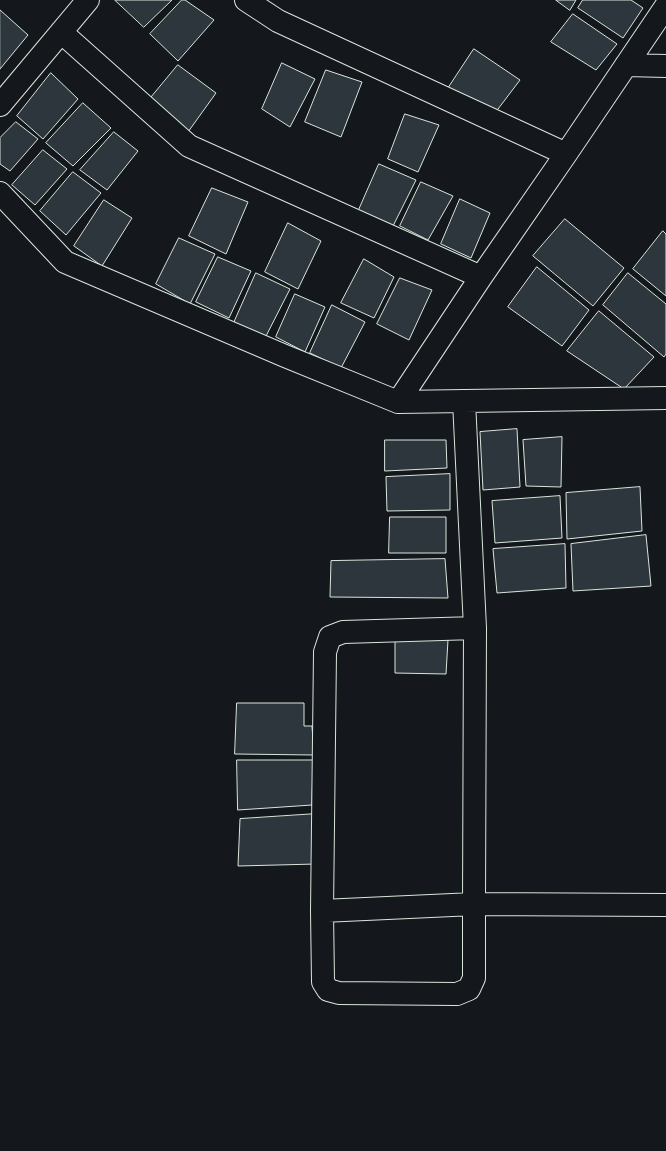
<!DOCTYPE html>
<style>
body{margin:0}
canvas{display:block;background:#14181c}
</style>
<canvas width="666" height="1151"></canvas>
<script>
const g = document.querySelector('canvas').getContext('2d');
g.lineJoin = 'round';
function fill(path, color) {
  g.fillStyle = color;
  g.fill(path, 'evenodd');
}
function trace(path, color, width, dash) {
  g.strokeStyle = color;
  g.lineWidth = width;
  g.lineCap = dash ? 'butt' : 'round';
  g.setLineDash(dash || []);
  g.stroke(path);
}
const building = new Path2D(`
 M115 0H172L144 27Z
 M182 0H185L214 20 178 61 150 34Z
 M556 0H576L570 10Z
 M583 0H631L643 8 623 38 578 8Z
 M0 10 28 35 0 69Z
 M573 14 617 44 596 70 551 42Z
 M474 49 520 80 495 113 447 90Z
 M282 63 315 79 290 127 262 109Z
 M178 65 216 93 188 132 149 100Z
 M326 70 362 82 341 137 305 122Z
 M51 73 78 99 43 139 17 116Z
 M83 103 111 128 73 166 46 143Z
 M405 114 439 125 418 172 388 159Z
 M16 122 38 139 10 171 0 164V138Z
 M114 132 138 151 107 190 80 170Z
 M43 150 67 169 35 205 12 185Z
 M379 164 416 180 392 228 358 212Z
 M73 172 101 193 66 235 40 211Z
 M421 182 453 196 428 240 400 226Z
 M212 188 248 202 226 254 189 236Z
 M460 199 490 213 471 258 441 244Z
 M104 200 132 218 102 266 74 246Z
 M565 219 624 268 593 306 533 256Z
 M288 223 321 241 298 289 265 272Z
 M663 231 666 234V296L633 269Z
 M179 238 215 254 190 304 156 284Z
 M218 257 251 271 229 318 196 302Z
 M364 259 394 277 374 318 341 303Z
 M537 267 589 310 562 346 508 307Z
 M256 273 290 289 264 340 233 325Z
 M628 273 666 304V354L664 357 603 305Z
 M400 278 432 290 409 340 377 324Z
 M295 294 325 307 305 352 276 337Z
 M332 305 365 322 341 368 310 353Z
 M599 311 654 357 624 389 567 351Z
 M517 429 520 487 483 490 480 432Z
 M562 437 561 487 526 486 523 440Z
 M385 440H446L447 468 385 471Z
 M450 474V510L387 511 386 477Z
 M640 487 642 531 567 539 566 493Z
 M560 496 562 538 495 543 492 501Z
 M390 517H446V553H389Z
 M646 535 651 586 573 591 571 544Z
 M565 544 566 588 497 593 493 549Z
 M445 559 448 598 330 597 331 561Z
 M448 640 446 674 395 673V641Z
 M237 703H304V726H312L314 755 235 754Z
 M237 760H313L312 805 238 810Z
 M316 814V864L238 866 240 819Z`);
fill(building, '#2c363c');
trace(building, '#d8e6dc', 1);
const minor = new Path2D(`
 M246 0 278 21 566 154
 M61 32 189 146 481 277
 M626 65 666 66
 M0 105 88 0
 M0 193 65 262 285 356 398 402 666 398
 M464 401 475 628 474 904 666 905
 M398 402 481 277 566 154 666 6
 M322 911 474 904V978L469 989 457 994 339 993 328 990 323 982 322 911 325 652 330 637 343 632 475 628`);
trace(minor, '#d8e6dc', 24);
trace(minor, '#14181c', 22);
</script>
